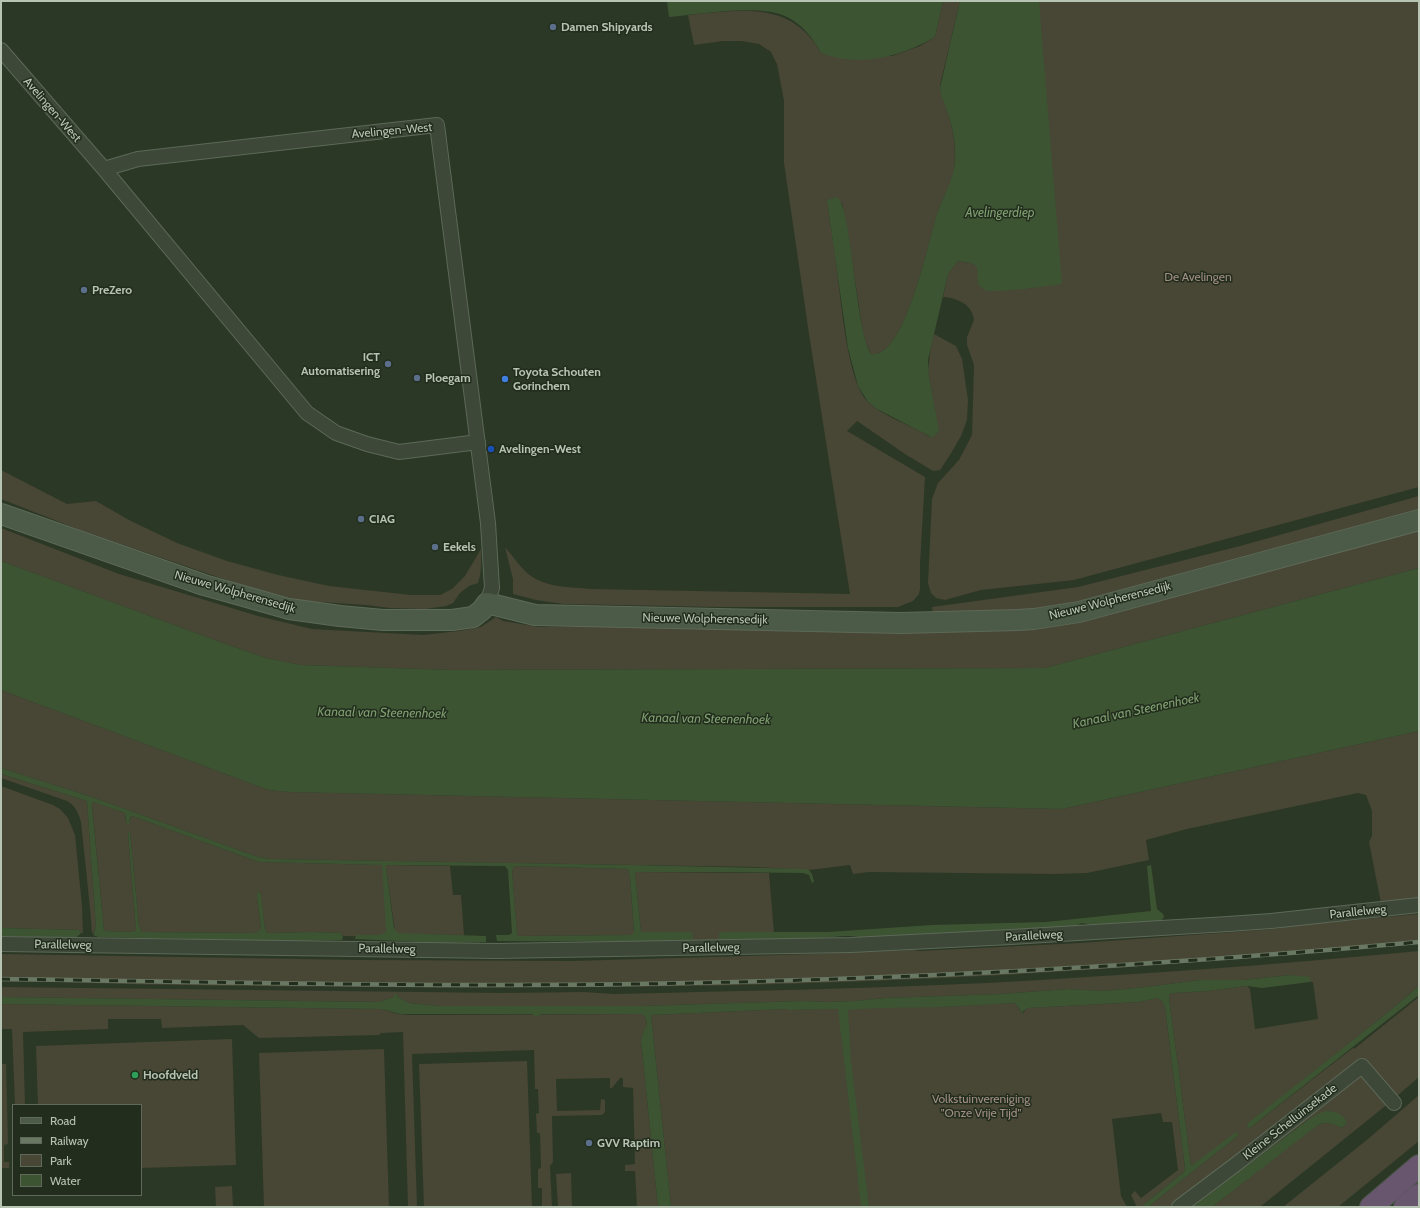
<!DOCTYPE html>
<style>
body{margin:0}
#map{position:relative;width:1420px;height:1208px;overflow:hidden;background:#2b3825;font-family:Cabin,sans-serif}
canvas{display:block}
.frame{position:absolute;inset:0;border:2px solid #b8c4b3;pointer-events:none}
.legend{position:absolute;left:12px;top:1104px;width:130px;height:92px;box-sizing:border-box;background:#222d1d;border:1px solid #5e6959;margin:0;padding:5px 7px;list-style:none;font-size:12px;color:#b8c4b3}
.legend li{display:flex;align-items:center;gap:8px;height:20px}
.legend b{width:20px;border:1px solid #5e6959}
</style>
<div id="map">
<canvas width="1420" height="1208"></canvas>
<div class="frame"></div>
<ul class="legend">
<li><b style="height:5px;background:#4c5b47"></b>Road</li>
<li><b style="height:5px;background:#697863"></b>Railway</li>
<li><b style="height:11px;background:#484634"></b>Park</li>
<li><b style="height:11px;background:#3d5433"></b>Water</li>
</ul>
</div>
<script>
const g = document.querySelector('canvas').getContext('2d');
g.lineJoin = 'round';
function fill(path, color) {
  g.fillStyle = color;
  g.fill(path, 'evenodd');
}
function trace(path, color, width, dash) {
  g.strokeStyle = color;
  g.lineWidth = width;
  g.lineCap = dash ? 'butt' : 'round';
  g.setLineDash(dash || []);
  g.stroke(path);
}
function drawText(font, color, halo, rows, align = 'center') {
  g.font = font + ' Cabin,sans-serif';
  g.lineWidth = 3;
  g.setLineDash([]);
  g.textBaseline = 'middle';
  g.strokeStyle = halo;
  g.fillStyle = color;
  for (const [text, x, y, turn = 0] of rows) {
    g.save();
    g.translate(x, y);
    g.rotate((+turn || 0) * Math.PI / 180);
    g.textAlign = isNaN(turn) ? turn : align;
    if (halo) g.strokeText(text, 0, 0);
    g.fillText(text, 0, 0);
    g.restore();
  }
}
fill(new Path2D(`
 M943 1H960C955 21 951 40 946 60 944 69 941 78 940 87 940 94 945 103 947 110 953 129 957 149 954 170 951 185 942 198 938 212 929 236 906 360 871 354 862 338 861 317 858 300 853 268 849 235 842 203L828 206C830 225 834 244 836 263 841 296 846 377 867 401 880 415 913 426 930 437L936 418 928 371 931 346 934 334 956 346 962 359 968 400 967 420 961 436 950 455 940 470 933 471 905 454 857 421 847 431 925 477 920 564V589L919 594 913 601 898 607H719L564 604 536 600 513 594V579L505 547C512 555 518 564 525 571 542 588 569 587 592 589L850 594 809 334 784 163V101L777 64 771 52 759 44 741 41H723L694 45 688 15C741 10 791 0 821 53L892 56 920 46 935 37Z
 M1002 1H1419V487L1074 580 981 590 945 600 936 598 931 593 928 583 932 499 938 483 959 460 972 435 974 365 967 345V337L974 320C973 316 972 311 969 308 963 301 952 297 943 297L948 274 958 261 971 263 976 266Z
 M1 470 67 504 96 501 129 520 177 543 227 561 278 575 329 586 411 595H440L452 589 465 576 481 549C481 561 482 572 478 583L469 586 460 593 453 603 446 606 425 609 390 608 366 605 303 601 244 586 80 530 1 499Z
 M1419 496V515L1054 611 933 614 932 607 1078 587 1240 546Z
 M1419 526V568L1045 668 453 670 301 665 266 658 223 643 1 561V528L119 574 258 616 312 629 423 635 459 631 481 627 496 617 503 621 539 627 608 626 980 628Z
 M1 690 255 785 269 790 289 792 1062 809 1419 731V899L1381 903 1369 842 1372 836V811L1366 795 1358 793 1187 829 1146 840 1149 860 1087 873 1055 874 869 872 853 874 850 865 809 870 755 867 270 859 258 857 92 797 1 768Z
 M1 774 87 801 96 927 93 933H92L90 908 81 822C78 813 76 806 67 801L1 778Z
 M1 786 53 805 60 809 68 818 75 835 82 906 83 933H81L79 930 1 928Z
 M94 802 125 813 126 822 128 825 131 817 132 816 259 862 384 865 391 937 343 936 341 933 313 932 268 933 265 930 260 892 257 893V897L261 928 259 932 252 933 142 932 139 926 130 832 128 834 136 930 132 932 104 931 92 804Z
 M386 865 450 866 453 895H461L464 935 398 934 395 931 386 868Z
 M514 866 628 869 630 875 634 933 631 935 518 936 517 933 512 872Z
 M636 872 769 873 774 933 721 932V941L691 942V932H641L635 873Z
 M1419 914V942C1308 952 1196 963 1085 970 845 986 605 989 365 987 243 986 122 985 1 980V954L359 960 572 961 782 955 913 950 919 951 1080 943 1275 929 1291 926Z
 M1419 951V986L1387 1013 1247 1125 1249 1128 1251 1127 1353 1048 1354 1049 1419 997V1077L1397 1096 1364 1060 1174 1207H1148L1239 1135 1191 1166 1169 998 1170 994 1174 993 1208 991 1247 986 1250 989 1255 1029 1318 1019 1313 982H1310L1311 981 1291 975 1243 980H1200L1146 987 1103 991 1068 989 1001 994 886 998 855 1001 828 1002 802 1001 640 1006H439L409 1003 398 997 397 994H394V997L379 1002 1 997V987L503 993 584 992 614 994C738 991 862 989 986 983 1131 975 1275 965 1419 951Z
 M1157 998 1162 1001 1165 1007 1185 1168 1184 1172 1143 1205V1207H1137L1131 1195 1135 1191 1141 1198 1178 1170 1172 1122H1163L1161 1113 1112 1119 1121 1196 1127 1207H671L651 1015 786 1009 788 1010 886 1007H944L988 1004 1015 1003 1023 1014 1025 1010 1028 1008 1139 1002Z
 M1 1004 380 1009C387 1010 392 1013 398 1014 406 1015 414 1015 421 1015L642 1014 646 1018 647 1026 645 1028 641 1040 658 1207H637L635 1171H625V1165L635 1164 633 1088 623 1087V1078H620L612 1088H610V1078L556 1079 557 1111 600 1110 601 1099 605 1100V1112L602 1115 552 1116 553 1162 550 1166 552 1207H542V1188H538V1169L541 1168 540 1133H537L536 1114 539 1113 538 1089H535L534 1050 412 1054 417 1207H408L403 1032 381 1033 379 1035 259 1038 243 1025 162 1028 161 1019H108V1029L23 1032 25 1105H15L12 1029H1Z
 M232 1039 236 1165 141 1168V1105H38L36 1046Z
 M384 1049 389 1207H264L259 1053Z
 M527 1061 532 1207H424L419 1064Z
 M1 1064H6L8 1144 4 1145V1162H9V1168H1Z
 M1360 1074 1389 1103 1260 1207H1212L1314 1127C1324 1121 1331 1122 1342 1128L1347 1123 1308 1120 1193 1207H1183Z
 M1419 1095V1141L1338 1207H1283L1368 1139Z
 M571 1173 572 1207H558L556 1174Z
 M232 1186 233 1207H216L215 1187Z`), '#484634');
fill(new Path2D(`
 M667 1H943L935 37C900 57 860 68 821 53 813 38 801 23 785 16 758 4 700 14 669 17Z
 M960 1H1039L1062 283 1057 285C1047 286 991 294 985 290 983 289 980 286 978 284L977 267 971 263 958 261 948 274 928 360 929 377 939 431 933 437H931L877 409 868 402 858 386 848 348 827 200 837 197C852 207 855 328 871 354 905 360 929 238 937 214 943 196 953 181 955 162 956 144 953 128 947 111 945 103 940 96 940 88Z
 M1 561 223 643 266 658 301 665 453 670 1045 668 1419 568V731L1062 809 289 792 269 790 255 785 1 690Z
 M1 768 92 797 258 857 270 859 632 865 807 869C812 871 813 877 814 882L812 883 809 875 803 873 720 872H636L635 873 641 932H692L693 937 691 942 497 941 496 935H509L512 933 508 870 505 866 386 865V868L394 928 398 933 486 936V942L443 943 355 939 356 935H380L386 932 382 865 259 862 132 816 130 818 129 825H127L125 813 93 802 92 806 104 931 132 932 136 930 128 834 130 831 139 926 142 932 252 933 258 932 261 928 257 897V893L259 892 261 894 265 930 268 933 313 932 341 933 343 937 342 940 289 941 98 937 93 935 96 927 87 801 1 774ZM514 866 628 869 630 875 634 932 631 935 518 936 517 933 512 872Z
 M1151 865 1157 909 1163 914 1164 917 1161 921 1097 926 1082 923 1073 927 860 937C845 934 832 938 817 938 785 939 753 940 721 941L719 938V934L721 932H828L932 925 1046 922 1151 911 1147 866Z
 M1 928 79 930 81 933 76 938 1 936Z
 M1291 975 1311 977 1310 982 1262 988 1247 986 1208 991 1174 993 1170 994 1169 998 1191 1166 1236 1132 1239 1135 1148 1207H1143V1205L1184 1172 1185 1168 1165 1007 1162 1001 1157 998 1139 1002 1028 1008 1023 1011 1024 1015 1015 1003C991 1004 967 1006 943 1007 911 1008 880 1007 848 1010L851 1060 869 1207H861L838 1009 788 1010 786 1009 651 1015 671 1207H658L641 1040 645 1027 647 1026 646 1018 642 1014H542L536 1017 532 1014H401C393 1013 388 1010 380 1009L1 1004V997L379 1002 394 997V994H397L398 997 409 1003 439 1006H640L802 1001 828 1002 855 1001 886 998 1001 994 1068 989 1103 991 1146 987 1200 980H1243Z
 M1419 986V995L1251 1127 1249 1128 1247 1127 1248 1123 1387 1013Z
 M1326 1111C1336 1111 1344 1114 1347 1123L1342 1128C1333 1124 1327 1121 1318 1125L1212 1207H1193L1308 1120 1318 1114Z`), '#3d5433');
const street = new Path2D(`
 M1 50 104 169 307 413 336 433 367 444 399 452 478 442
 M104 169 138 159 437 125 488 523 492 588 487 603
 M1 944 496 951 851 945 1011 937 1228 924 1271 921 1419 905
 M1179 1207 1235 1165 1362 1066 1394 1103`);
const secondary = new Path2D(`
 M1 514 204 585 289 609 340 616 383 620H452L473 617 482 610 487 603 535 615 901 623 1018 620 1034 619 1079 612 1419 520`);
const highway = new Path2D(`
 M1371 1207 1419 1166
 M1405 1207 1419 1195`);
trace(street, '#5d6958', 16);
trace(secondary, '#5d6958', 22);
trace(highway, '#485343', 24);
trace(street, '#3d4838', 14);
trace(secondary, '#4c5b47', 20);
trace(highway, '#67566d', 22);
const rail = new Path2D(`
 M1 979C213 982 424 987 636 984 898 980 1158 966 1419 942`);
trace(rail, '#697863', 4.5);
trace(rail, '#222d1d', 3, [9]);
for (const [x, y, r, color] of [
 [553,27,4,"#5c6f8a"],
 [84,290,4,"#5c6f8a"],
 [388,364,4,"#5c6f8a"],
 [417,378,4,"#5c6f8a"],
 [505,379,4,"#3f7fe0"],
 [491,449,4,"#1a4fb4"],
 [361,519,4,"#5c6f8a"],
 [435,547,4,"#5c6f8a"],
 [135,1075,4,"#2e9e5b"],
 [589,1143,4,"#5c6f8a"]
]) {
  const dot = new Path2D();
  dot.arc(x, y, r, 0, 2 * Math.PI);
  g.fillStyle = color;
  g.fill(dot);
  trace(dot, '#222d1d', 1.5);
}
drawText('bold 12px', '#b8c4b3', '#222d1d', [
 ["Damen Shipyards",561,27],
 ["PreZero",92,290],
 ["ICT",380,357,"right"],
 ["Automatisering",380,371,"right"],
 ["Toyota Schouten",513,372],
 ["Gorinchem",513,386],
 ["Ploegam",425,378],
 ["Avelingen-West",499,449],
 ["CIAG",369,519],
 ["Eekels",443,547],
 ["Hoofdveld",143,1075],
 ["GVV Raptim",597,1143]
], 'left');
drawText('12px', '#b8c4b3', '#222d1d', [
 ["Avelingen-West",52,110,49],
 ["Avelingen-West",392,131,-5],
 ["Nieuwe Wolpherensedijk",235,592,16],
 ["Nieuwe Wolpherensedijk",1110,601,-14],
 ["Nieuwe Wolpherensedijk",705,619,1],
 ["Parallelweg",1358,912,-6],
 ["Parallelweg",1034,936,-3],
 ["Parallelweg",63,945,1],
 ["Parallelweg",711,948,-1],
 ["Parallelweg",387,949,1],
 ["Kleine Schelluinsekade",1290,1122,-38]
]);
drawText('12px', '#a28e83', '#222d1d', [
 ["De Avelingen",1198,277],
 ["Volkstuinvereniging",981,1099],
 ["\"Onze Vrije Tijd\"",981,1113]
]);
drawText('italic 13px', '#7f9f70', '#222d1d', [
 ["Avelingerdiep",1000,213],
 ["Kanaal van Steenenhoek",1136,711,-12],
 ["Kanaal van Steenenhoek",382,713,1],
 ["Kanaal van Steenenhoek",706,719,1]
]);
</script>
